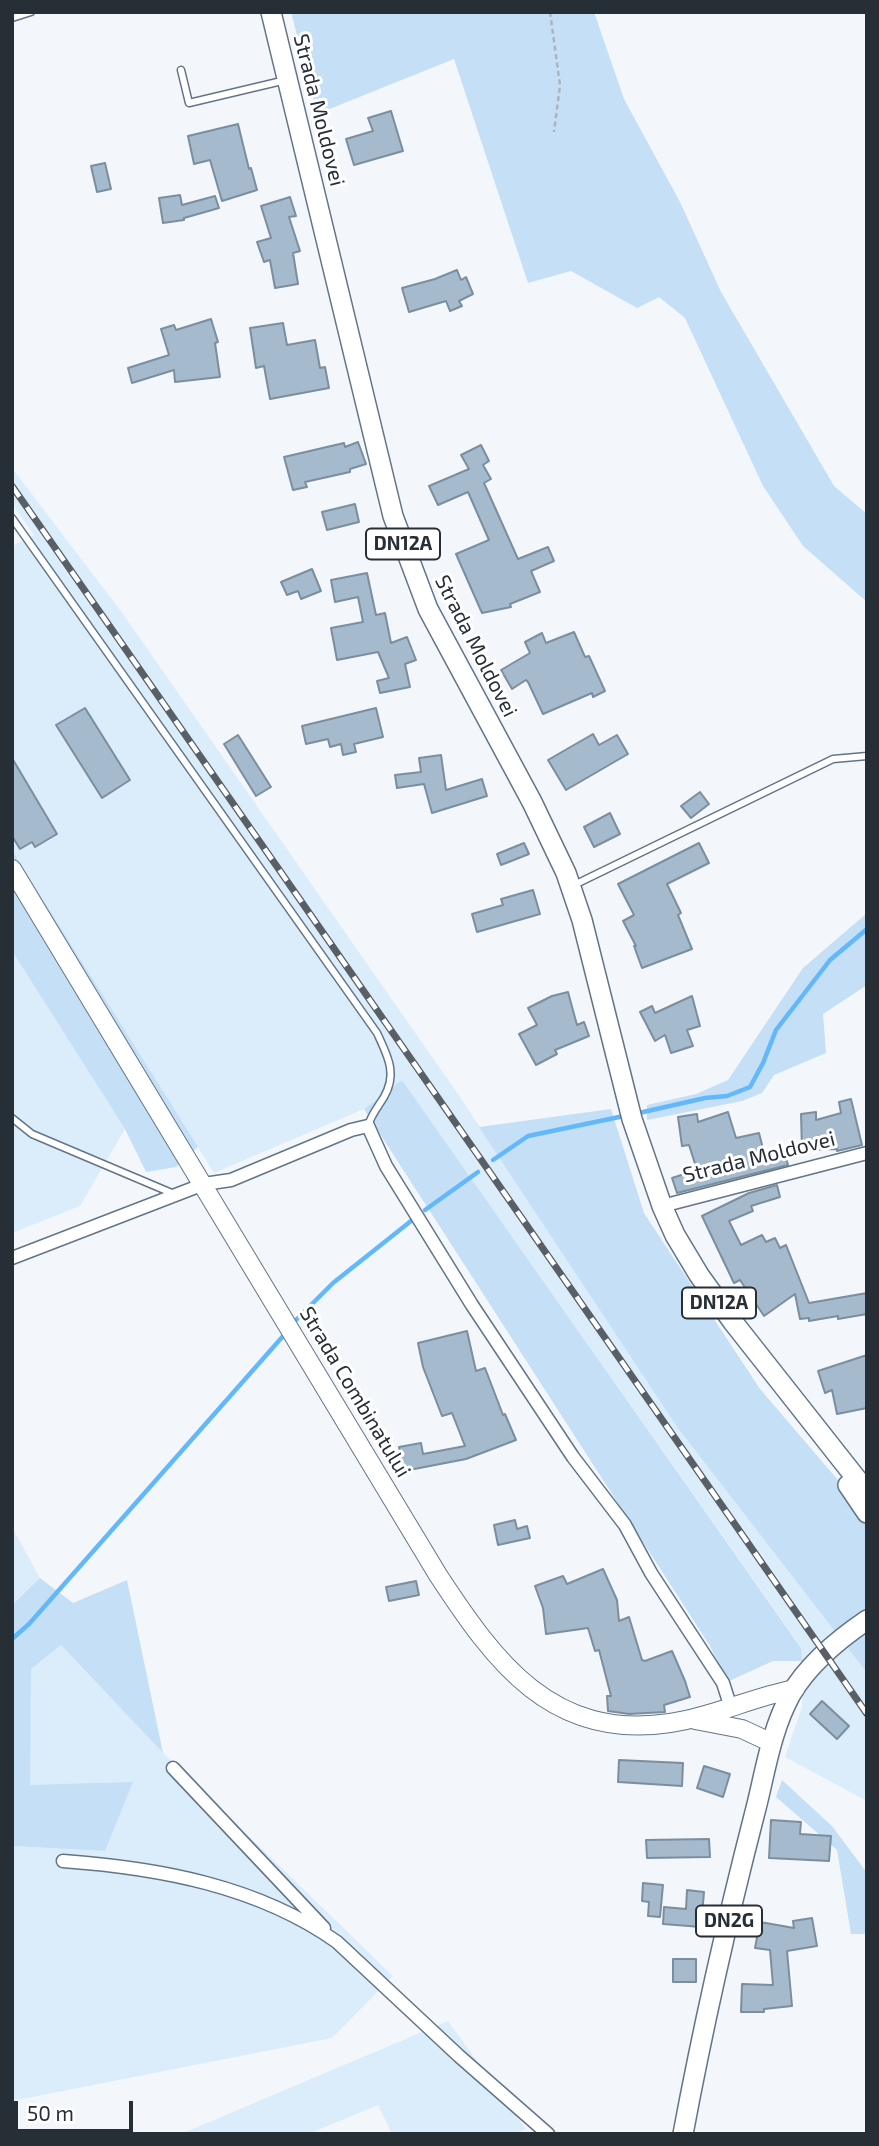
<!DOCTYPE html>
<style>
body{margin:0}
#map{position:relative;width:879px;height:2146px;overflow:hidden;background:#f3f7fb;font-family:"Exo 2",sans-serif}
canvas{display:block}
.frame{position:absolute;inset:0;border:14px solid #262e36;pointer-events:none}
.scale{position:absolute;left:14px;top:2101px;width:119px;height:32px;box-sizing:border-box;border:4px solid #262e36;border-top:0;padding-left:9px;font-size:21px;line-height:24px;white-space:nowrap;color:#262e36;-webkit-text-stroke:5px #fff;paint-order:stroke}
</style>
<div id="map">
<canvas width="879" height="2146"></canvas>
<div class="frame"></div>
<div class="scale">50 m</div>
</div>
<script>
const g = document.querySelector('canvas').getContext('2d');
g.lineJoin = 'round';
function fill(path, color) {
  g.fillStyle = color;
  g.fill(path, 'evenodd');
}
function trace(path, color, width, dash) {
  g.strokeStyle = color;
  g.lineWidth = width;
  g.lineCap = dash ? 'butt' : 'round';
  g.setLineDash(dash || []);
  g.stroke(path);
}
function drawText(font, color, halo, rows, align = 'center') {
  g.font = font + ' "Exo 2",sans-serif';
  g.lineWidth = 6;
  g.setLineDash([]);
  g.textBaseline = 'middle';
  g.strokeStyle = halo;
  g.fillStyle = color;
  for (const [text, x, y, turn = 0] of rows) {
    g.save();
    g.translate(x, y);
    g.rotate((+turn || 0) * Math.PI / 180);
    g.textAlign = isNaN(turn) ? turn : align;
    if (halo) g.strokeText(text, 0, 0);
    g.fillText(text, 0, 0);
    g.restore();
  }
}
fill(new Path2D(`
 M12 468 123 614 460 1097 677 1427 867 1673V1801L785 1757 802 1707 801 1647 402 1080 364 1109 214 1173 12 850V546L34 535 12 504Z
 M12 951 125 1129 80 1206 12 1233Z
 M12 1527 40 1578 12 1605Z
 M61 1645 163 1753 393 1976 332 2038 12 2101V1846L105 1851 132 1783 29 1786 31 1669Z
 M448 2021 526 2129 515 2134H392L378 2105 308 2134H181Z`), '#dbecfb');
fill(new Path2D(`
 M291 12H594L624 99 680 202 721 292 834 486 867 514V602L803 546 763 486 685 318 659 297 637 308 571 271 528 283 454 59 317 114Z
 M12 850 198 1147 176 1167 146 1172 125 1129 12 951Z
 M867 913V985L823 1014 826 1053 774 1075 762 1093 742 1101 647 1120V1105L696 1094 728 1080 803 968Z
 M402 1080 801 1648 802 1661H773L727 1682 710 1646 364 1109Z
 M611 1109 644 1213 760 1389 867 1514V1673L677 1427 479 1127Z
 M40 1578 73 1603 127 1580 163 1753 61 1645 31 1669 30 1785 133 1782 105 1851 12 1846V1605Z
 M782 1780 832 1826 867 1873V1934H851L837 1850 776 1797Z`), '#c4dff6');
trace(new Path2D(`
 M639 1113 705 1098 727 1096 750 1087 763 1063 776 1030 830 960 867 929
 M493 1160 528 1136 624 1116
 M425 1210 478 1172
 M296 1320 333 1283 411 1221
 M12 1639 29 1624 284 1335`), '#63b8fb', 4.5);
const building = new Path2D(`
 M391 111 403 151 354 165 346 139 373 131 368 118Z
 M238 124 249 169 251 168 257 190 222 201 210 160 194 164 188 136Z
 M105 163 111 189 97 192 91 166Z
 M180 195 182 205 215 196 219 208 184 218V220L163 223 159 198Z
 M290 197 296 216 289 217 300 251 293 253 298 284 275 288 270 260 264 262 257 242 271 238 261 206Z
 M457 270 461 280 466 277 473 294 459 301 462 306 450 311 446 301 409 312 402 288 435 279Z
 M211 319 218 342 215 343 220 377 175 382 174 370 132 383 128 368 169 355 161 329 174 325 176 330Z
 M283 323 287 345 315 340 320 368 325 367 329 388 270 399 264 366 256 368 250 328Z
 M358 442 366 464 350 469V472L305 482 307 487 293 490 284 457 344 443 345 447Z
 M481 445 489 461 483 465 491 479 484 483 518 559 548 547 554 561 531 571 540 592 510 604 511 607 482 613 456 554 489 540 468 492 438 505 429 486 469 469 461 455Z
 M355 504 359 522 327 530 322 512Z
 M312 569 321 591 301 599 298 591 287 595 281 582Z
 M367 573 376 615 385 613 391 643 407 637 416 660 405 664 410 687 380 693 377 681 389 678 378 652 337 660 331 628 363 622 358 597 335 602 331 580Z
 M574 632 585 657 589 656 605 691 593 697 592 693 543 714 528 682 526 680 512 689 501 670 530 653 525 642 542 633 546 643Z
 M85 708 130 780 102 798 56 725Z
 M376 708 383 737 354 744 356 752 343 755 341 744 330 747 328 739 306 744 302 726Z
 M593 734 599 745 617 735 628 754 566 790 548 760Z
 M238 735 271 787 256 796 224 744Z
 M441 755 446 790 482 779 487 796 432 813 424 784 397 788 395 775 421 772 419 758Z
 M12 758 57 834 35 847 32 842 20 849 12 836Z
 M700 792 709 804 691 818 681 806Z
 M610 813 620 834 594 847 584 827Z
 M524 843 529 854 501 865 497 854Z
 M699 843 709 863 667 884 681 913 678 915 692 949 642 968 634 946H636L623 921 634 915 618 884Z
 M533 890 540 914 477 932 472 914 503 905 501 899Z
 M568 992 577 1025 584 1022 589 1036 555 1050 557 1054 536 1065 519 1034 537 1025 528 1008 552 996Z
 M692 996 700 1026 687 1030 693 1046 671 1053 665 1035 655 1041 640 1012 652 1006 655 1013Z
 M851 1099 862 1145 837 1151V1149L802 1150 801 1114 816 1112V1120L841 1113 839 1102Z
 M728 1112 736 1138 759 1133 765 1156 784 1151 788 1165 677 1193 672 1178 697 1170 689 1145 682 1146 678 1117 697 1114 698 1122Z
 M777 1185 780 1197 751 1206 753 1211 729 1221 741 1245 762 1235 766 1242 775 1238 780 1248 786 1245 809 1303 867 1293V1314L838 1319V1316L809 1321V1318L800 1319 795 1294 764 1316 740 1280 734 1283 702 1216 749 1193Z
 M467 1331 476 1371 485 1368 503 1415 505 1414 516 1440 466 1459 404 1471 399 1447 421 1443 423 1454 465 1446 452 1413 442 1416 423 1367 418 1343Z
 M867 1355V1408L837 1414 832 1390 825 1393 818 1371Z
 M515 1520 517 1529 527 1526 530 1538 498 1545 494 1525Z
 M603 1569 617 1600 619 1621 629 1617 642 1660 645 1661 672 1651 685 1681 690 1697 664 1705 665 1712 629 1714 608 1711 607 1696H611L599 1650 595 1651 588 1628 546 1634 543 1608 535 1586 563 1576 567 1584Z
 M416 1581 419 1595 389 1601 386 1587Z
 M822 1701 849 1726 837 1739 810 1714Z
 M619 1760 683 1763 682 1786 618 1782Z
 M704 1766 730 1774 723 1797 697 1788Z
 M771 1820 801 1822 800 1834 831 1836 829 1861 769 1858Z
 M709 1839 710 1857 647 1858 646 1840Z
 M643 1883 663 1885 660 1917 648 1916 649 1902 642 1901Z
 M687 1890 704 1892 701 1927 663 1924 664 1907 686 1909Z
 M812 1918 817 1946 787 1951 792 2006 764 2009V2012H741L742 1984 773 1985 770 1950 755 1948 760 1922 794 1928 793 1921Z
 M673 1959H696V1982H673Z`);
fill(building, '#a5bacc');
trace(building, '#7b8ea0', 2);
const lane = new Path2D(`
 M12 18 31 12
 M181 70 189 103 286 80
 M12 518 377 1033C387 1055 398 1073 384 1097 378 1107 371 1115 368 1126
 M572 886 833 759 867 756
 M12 1118 32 1134 174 1194`);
const street = new Path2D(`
 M662 1206 867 1153
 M12 1258 204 1184 231 1180 351 1130 368 1126 386 1166 472 1305 573 1457 625 1525 651 1573 723 1683 731 1708
 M173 1768 324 1928
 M63 1861C159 1868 258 1886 337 1942L459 2056 548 2134`);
const secondary = new Path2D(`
 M12 869 438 1575C495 1662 552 1741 670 1723 713 1717 752 1697 795 1689
 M695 1720 742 1729 772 1743`);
const primary = new Path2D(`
 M271 12 393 516 428 609 532 802 566 873 582 920 632 1119 662 1206 675 1235 699 1275 733 1322 867 1492
 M848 1485 867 1513
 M683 2134C703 2027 727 1921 754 1816 765 1775 770 1732 791 1694 808 1665 839 1639 867 1620`);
trace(lane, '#627586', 9);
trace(street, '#627586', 15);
trace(secondary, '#627586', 20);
trace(primary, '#627586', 22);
trace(new Path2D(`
 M550 12 560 85 554 132`), '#aeb4b9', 2.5, [5, 3.5]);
trace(lane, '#fff', 6);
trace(street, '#fff', 12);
trace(secondary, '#fff', 18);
trace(primary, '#fff', 19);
const rail = new Path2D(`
 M12 486 867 1714`);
trace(rail, '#585f66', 7);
trace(rail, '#fff', 4.5, [13]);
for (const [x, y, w] of [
 [403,544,74],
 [719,1303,74],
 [729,1921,66]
]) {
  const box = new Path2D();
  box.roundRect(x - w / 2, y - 15.5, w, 31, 5);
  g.fillStyle = '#fff';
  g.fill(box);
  trace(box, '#262e36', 2);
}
drawText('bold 19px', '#262e36', null, [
 ["DN12A",403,544],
 ["DN12A",719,1303],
 ["DN2G",729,1921]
]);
drawText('21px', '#262e36', '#fff', [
 ["Strada Moldovei",319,110,76],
 ["Strada Moldovei",476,646,63],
 ["Strada Moldovei",759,1157,-14],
 ["Strada Combinatului",355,1392,59]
]);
</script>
